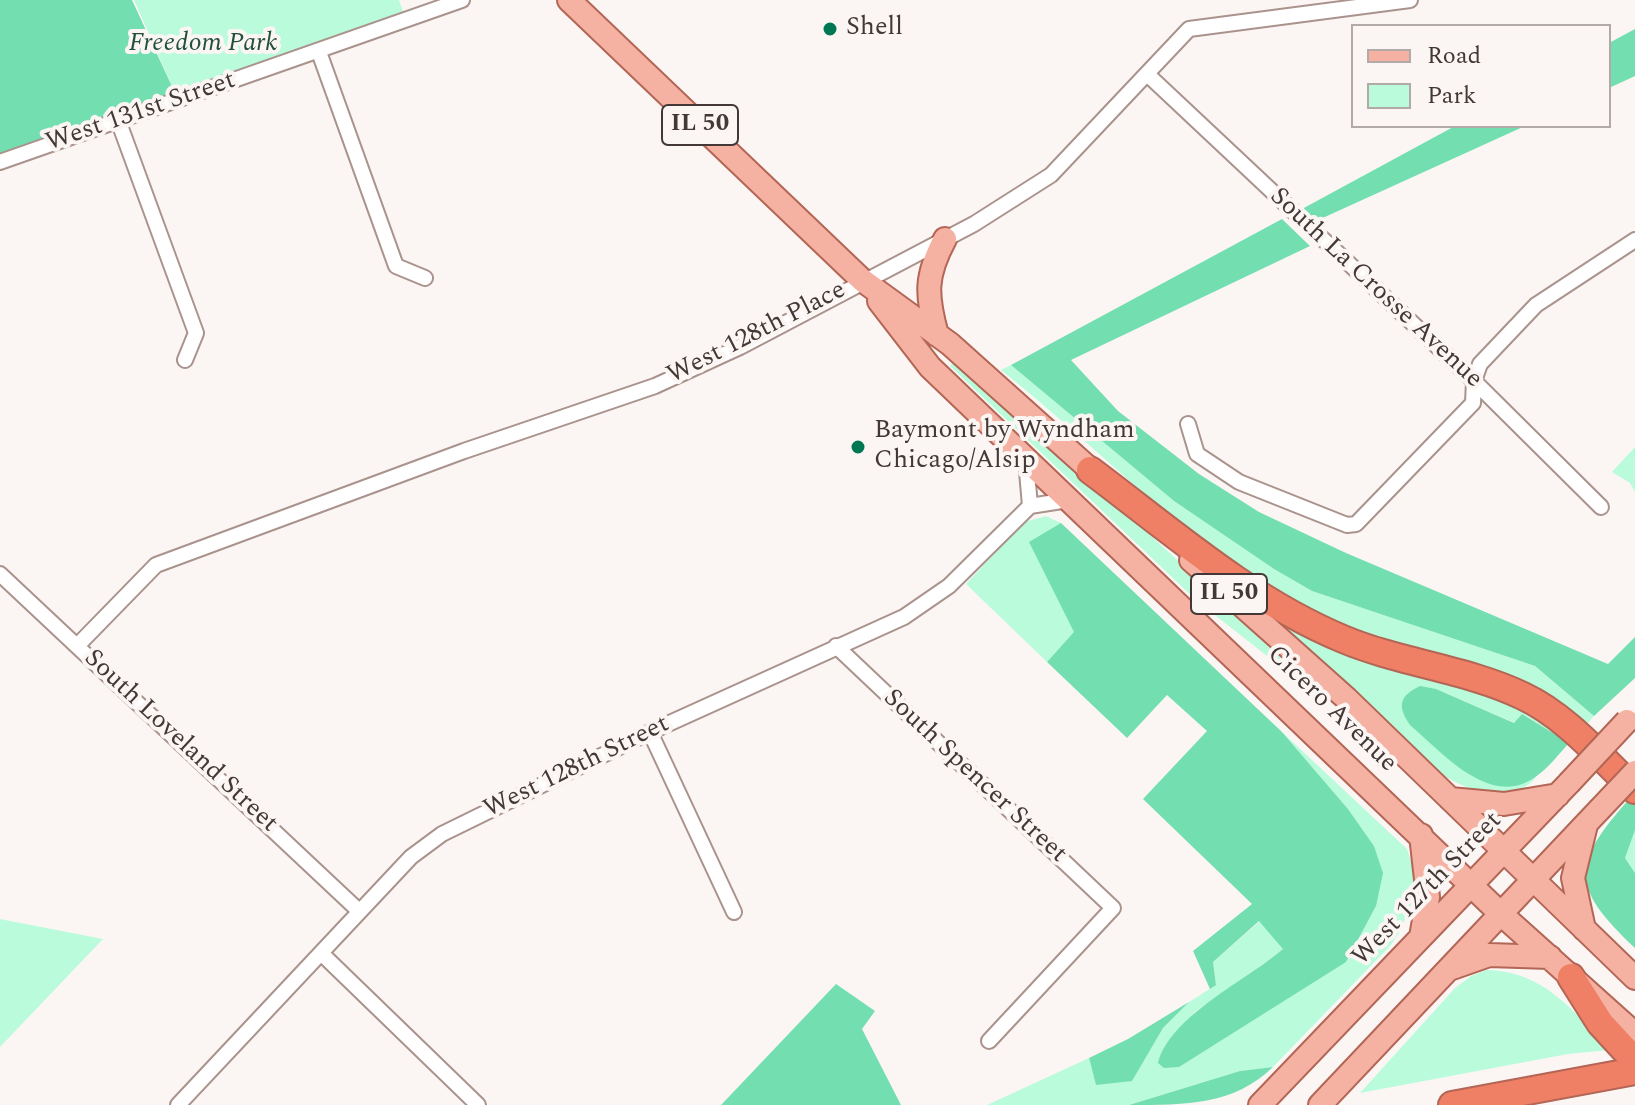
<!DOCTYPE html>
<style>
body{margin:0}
#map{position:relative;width:1635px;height:1105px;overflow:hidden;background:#fbf6f4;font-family:Spectral,serif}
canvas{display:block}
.legend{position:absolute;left:1351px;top:24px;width:260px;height:104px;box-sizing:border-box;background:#fbf6f4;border:2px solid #b1aaa8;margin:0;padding:10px 14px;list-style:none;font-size:24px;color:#433836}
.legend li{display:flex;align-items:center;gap:16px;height:40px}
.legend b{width:40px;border:2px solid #b1aaa8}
</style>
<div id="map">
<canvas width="1635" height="1105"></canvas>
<ul class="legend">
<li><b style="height:10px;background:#f5b2a3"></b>Road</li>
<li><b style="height:22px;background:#bafbdc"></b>Park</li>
</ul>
</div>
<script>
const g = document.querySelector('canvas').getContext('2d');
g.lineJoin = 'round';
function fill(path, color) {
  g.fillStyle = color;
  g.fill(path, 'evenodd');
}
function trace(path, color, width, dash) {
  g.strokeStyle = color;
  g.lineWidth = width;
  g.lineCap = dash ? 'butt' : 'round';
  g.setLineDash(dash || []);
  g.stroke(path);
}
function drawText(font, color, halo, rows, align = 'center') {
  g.font = font + ' Spectral,serif';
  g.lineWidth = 8;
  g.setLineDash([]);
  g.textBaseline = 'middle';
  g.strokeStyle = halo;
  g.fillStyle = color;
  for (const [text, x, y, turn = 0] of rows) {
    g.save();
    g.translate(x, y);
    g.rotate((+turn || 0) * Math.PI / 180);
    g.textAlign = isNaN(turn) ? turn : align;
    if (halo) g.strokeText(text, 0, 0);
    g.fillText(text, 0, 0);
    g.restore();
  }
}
fill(new Path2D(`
 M134 0H399L406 20 178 100Z
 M953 362 1004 401 1330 700 1327 703 1197 601 950 366Z
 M1011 365 1174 501 1274 569 1312 591 1535 666 1594 716 1586 725C1505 654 1398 656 1307 609 1192 550 1102 450 1001 370Z
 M1635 447V492L1630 483 1612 472Z
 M1046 516 1061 523 1030 543 1075 632 1047 662 966 584 1024 522Z
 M1263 609 1497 696 1548 722 1569 743 1522 714 1515 723 1436 689 1519 783 1536 778C1507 807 1471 792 1439 773Z
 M1282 732 1407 849 1417 879 1415 896 1399 933 1390 946 1273 1067 1240 1071 1129 1105H987L1089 1058 1096 1085 1132 1080 1163 1028 1189 1002 1216 985 1213 962 1260 921 1284 949 1192 1014 1346 962 1376 906 1374 846 1348 809Z
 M1635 830V873L1625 858Z
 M0 919 103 939 0 1047Z
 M1486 970C1544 971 1573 1010 1609 1050L1568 1054 1360 1093 1455 988 1471 976Z`), '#bafbdc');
fill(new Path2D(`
 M0 0H132L175 93 0 154Z
 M1635 29V76L1609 88V43Z
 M1455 126H1525L1316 221 1302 209Z
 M1282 219 1310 246 1071 360 1118 411 1199 474 1259 512 1346 553 1608 664 1635 637V678L1594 716 1535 666 1312 591 1274 569 1174 501 1011 365Z
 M1061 523 1282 732 1348 809 1374 846 1383 873 1376 906 1346 962 1179 1067 1164 1068 1158 1063C1170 1016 1247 980 1283 949L1259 921 1213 962 1216 985 1210 989 1193 951 1252 904 1143 799 1207 731 1167 695 1127 738 1047 662 1074 632 1029 542Z
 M1420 686 1436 689 1514 723 1522 714 1569 743C1559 754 1549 767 1538 775 1492 812 1442 752 1410 725 1397 706 1399 696 1420 686Z
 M1630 798 1635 803V830L1625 858 1635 873V948C1569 885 1571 865 1630 798Z
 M836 984 875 1011 862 1029 901 1105H721Z
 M1189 1002 1163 1028 1132 1081 1096 1085 1089 1058 1128 1039Z
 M1273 1067C1234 1105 1187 1105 1129 1105L1240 1071Z`), '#73deb0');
const street = new Path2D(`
 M319 52 396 266 425 278
 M1147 74 1474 381 1601 507
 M118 120 196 333 185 360
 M0 162 462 0
 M1188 424 1197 454 1239 482 1347 525 1356 524 1473 403 1474 381 1480 364 1536 305 1635 240
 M1026 460 1030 506
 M0 574 359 911
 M77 646 156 565 464 451 655 386 740 347 974 224 1051 175 1189 29 1410 0
 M836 646 1113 908 989 1041
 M650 732 734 912
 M321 953 478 1105
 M178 1105 411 857 442 834 650 732 904 617 949 586 1030 506 1068 500`);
const primary = new Path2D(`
 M569 0 862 280 950 344 1103 481
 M879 301 930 367 1501 914 1635 1034
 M937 335C926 295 925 276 945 239
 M1191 560 1347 699 1635 978
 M1450 799 1504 804 1558 795
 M1421 835 1428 897 1421 937
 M1584 929 1573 878 1586 825
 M1452 968 1489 955 1550 957
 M1260 1105 1569 783
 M1320 1105 1599 810`);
const highway = new Path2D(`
 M1090 470C1170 530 1249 600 1343 639 1400 663 1467 669 1523 696 1566 716 1601 758 1635 790
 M1571 977 1600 1023 1635 1061
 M1452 1105 1635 1071`);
trace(street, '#ab938d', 18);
trace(primary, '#b36655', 26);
trace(highway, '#b36655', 30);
trace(street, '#fff', 14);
trace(primary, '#f5b2a3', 22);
trace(highway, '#ef7f65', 26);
const primaryBridge = new Path2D(`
 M1569 783 1627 721
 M1599 810 1635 772`);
trace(primaryBridge, '#b36655', 26, []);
trace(primaryBridge, '#f5b2a3', 22);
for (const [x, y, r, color] of [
 [830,29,8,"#007753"],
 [858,447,8,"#007753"]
]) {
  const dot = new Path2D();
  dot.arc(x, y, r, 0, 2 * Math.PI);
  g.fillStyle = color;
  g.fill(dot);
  trace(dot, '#fbf6f4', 3);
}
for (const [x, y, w] of [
 [700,125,76],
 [1229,594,76]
]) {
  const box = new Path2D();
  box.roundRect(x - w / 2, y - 20, w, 40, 6);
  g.fillStyle = '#fbf6f4';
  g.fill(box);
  trace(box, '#433836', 2);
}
drawText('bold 24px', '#433836', null, [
 ["IL 50",700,125],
 ["IL 50",1229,594]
]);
drawText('26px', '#433836', '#fbf6f4', [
 ["Shell",846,29],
 ["Baymont by Wyndham",874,432],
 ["Chicago/Alsip",874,462]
], 'left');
drawText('italic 26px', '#23503d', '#fbf6f4', [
 ["Freedom Park",203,45]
]);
drawText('26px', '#433836', '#fbf6f4', [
 ["West 131st Street",141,113,-19],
 ["South La Crosse Avenue",1375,289,43],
 ["West 128th Place",757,334,-27],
 ["Cicero Avenue",1331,710,44],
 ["South Loveland Street",180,742,43],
 ["West 128th Street",577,768,-26],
 ["South Spencer Street",974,777,43],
 ["West 127th Street",1428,890,-46]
]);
</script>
